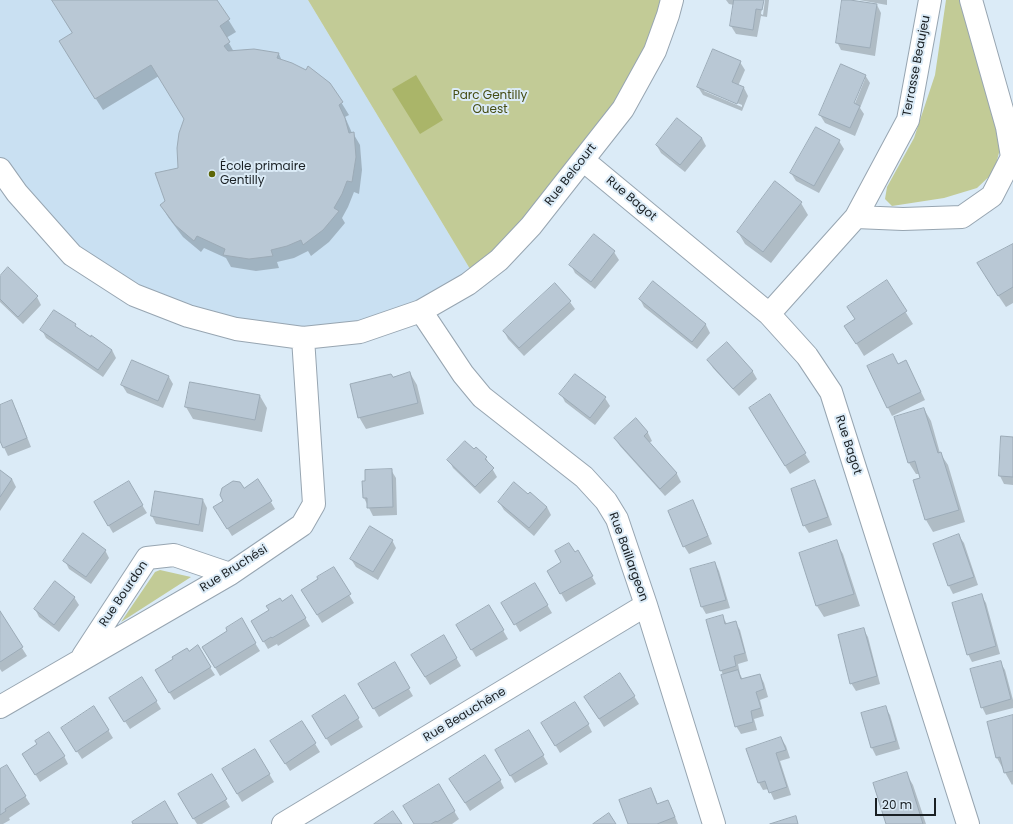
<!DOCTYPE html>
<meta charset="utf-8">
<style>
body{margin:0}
#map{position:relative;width:1013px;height:824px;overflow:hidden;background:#dbebf7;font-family:Poppins,sans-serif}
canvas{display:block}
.scale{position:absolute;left:875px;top:798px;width:61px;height:18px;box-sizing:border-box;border:2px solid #1a2024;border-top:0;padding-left:5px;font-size:12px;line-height:14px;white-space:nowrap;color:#1a2024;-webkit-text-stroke:3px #dbebf7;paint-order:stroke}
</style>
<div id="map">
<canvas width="1013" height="824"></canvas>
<div class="scale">20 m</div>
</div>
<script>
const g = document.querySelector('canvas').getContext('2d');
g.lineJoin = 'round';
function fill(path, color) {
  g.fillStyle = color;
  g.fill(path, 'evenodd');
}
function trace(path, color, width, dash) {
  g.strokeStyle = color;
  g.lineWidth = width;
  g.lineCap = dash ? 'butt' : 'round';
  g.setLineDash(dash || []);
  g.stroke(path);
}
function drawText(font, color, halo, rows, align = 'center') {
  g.font = font + ' Poppins,sans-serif';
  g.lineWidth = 4;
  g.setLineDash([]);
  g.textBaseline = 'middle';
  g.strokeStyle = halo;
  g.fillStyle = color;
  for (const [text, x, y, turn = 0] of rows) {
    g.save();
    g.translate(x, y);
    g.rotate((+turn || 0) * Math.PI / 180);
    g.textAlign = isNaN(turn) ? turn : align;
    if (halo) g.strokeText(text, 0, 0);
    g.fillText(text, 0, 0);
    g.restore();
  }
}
fill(new Path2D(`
 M0 0H308L473 274 359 329 238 326 137 292 75 252 0 159Z`), '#c9e0f2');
fill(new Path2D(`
 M308 0H665L630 85 559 182 473 274Z
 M946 0H963L1001 145 994 172 977 188 944 198 892 206 885 199 887 187 914 138 935 75Z
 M160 570 191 577 121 622 155 572Z`), '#c2cb96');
fill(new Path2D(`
 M416 75 443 120 420 134 392 89Z`), '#aab569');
fill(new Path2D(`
 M53 0H216L236 32 226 38 234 52 254 50 279 54 282 61 330 84 349 115 345 117 352 133H353L360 145 362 170 359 194 354 192 348 207 342 218 345 223 329 242 311 256 308 251 294 258 277 262 279 268 256 271 231 267 226 258 204 248 201 252 183 237 168 217 161 205 167 202 179 169 185 119 159 76 103 110 67 54 73 34Z
 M726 0H763L761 14 763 15 765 0H769L767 17 761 16 757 37 736 34 731 26 734 5 729 4Z
 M859 0H887V5Z
 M877 5 881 13 875 56 841 50 837 42Z
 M740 62 745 70 738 86 744 88 748 96 742 111 703 95 698 87ZM704 89 742 105V107L704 91Z
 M865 75 870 83 860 108 864 114 855 136 825 123 820 115ZM863 79H865L853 108H851Z
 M702 138 706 146 685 172 661 153 657 146Z
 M839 141 844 149 819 193 796 181 791 173Z
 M801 203 808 215 771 263 745 244 738 232Z
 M1013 245V303L1006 307 985 276Z
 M614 252 619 260 595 289 575 273 571 265Z
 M0 277 37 297 41 305 23 324 0 302Z
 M886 281 913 324 864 356 853 338 856 320Z
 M653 283 706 325 710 333 697 349 644 307 640 299Z
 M570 302 575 309 524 356 508 339 504 331Z
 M75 325 77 329 112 350 116 358 103 377 46 338 42 330Z
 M727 343 753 372 757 379 739 396 713 368 708 360Z
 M906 361 925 400 892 416 868 367 898 365Z
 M410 373 417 385 424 414 366 429 359 417Z
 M169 377 173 384 163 408 127 393 122 385Z
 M561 394 605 398 610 406 595 425 565 402Z
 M260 396 267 408 262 432 193 419 186 407Z
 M770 396 810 462 790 474 755 416Z
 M11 402 16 409 31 447 8 456 0 439V406Z
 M924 409 931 421 940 453 948 465 965 522 933 532 926 520 915 481 921 479 920 474H916L909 463Z
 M635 419 648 433 652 441 649 443 677 474 681 482 665 496 620 446 615 438Z
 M1002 437 1013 438V485L1004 484 1000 476Z
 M486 458 497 477 480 494 453 468 449 460Z
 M391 470 396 478 397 515 373 516 364 498Z
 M0 471 12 479 16 487 0 511Z
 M258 480 275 509 232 536 214 507Z
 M815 481 819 489 832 525 809 533 804 525Z
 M128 482 147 513 113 533 95 502Z
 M156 493 203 500 207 508 203 532 156 524 152 516Z
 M528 495 547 507 551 515 534 536 504 510 499 502Z
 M692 501 697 509 712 544 689 554 684 546Z
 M959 536 964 543 978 585 953 594 949 586 934 544Z
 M392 540 396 548 378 580 356 567 351 559Z
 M836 542 843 554 860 606 824 617 817 606Z
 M105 550 109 558 91 584 69 569 65 561Z
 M578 551 596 584 566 602 548 571Z
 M715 563 719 571 730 608 706 614 702 607Z
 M333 568 354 603 322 623 302 590Z
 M535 584 552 613 520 632 503 603Z
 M981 595 986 603 1000 654 972 662 968 654Z
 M292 596 310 626 278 646 277 644 268 649 252 621Z
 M74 597 79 605 59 632 39 617 35 609Z
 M489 606 508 639 476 657 457 625Z
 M0 613 27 656 2 672 0 669Z
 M722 616 727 624 735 622 740 630 748 661 738 664 740 674 743 680 760 675 764 683 768 697 760 700 764 716 754 719 757 730 741 734 736 726 723 675 721 670Z
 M241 620 260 651 220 676 203 647 228 632Z
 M863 629 868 637 880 684 856 691 851 683Z
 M444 637 461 666 430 685 412 656Z
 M197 647 215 675 174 700 156 671Z
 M1000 662 1005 670 1013 700V708L986 715 982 707Z
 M394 663 413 696 379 717 359 684Z
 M142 678 161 709 130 729 115 706Z
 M345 696 363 727 331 746 313 716Z
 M634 696 639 704 604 727 590 705Z
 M94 707 113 738 82 759 67 736Z
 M885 707 890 715 900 749 876 756 872 748 862 714Z
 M1013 716V784L1012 785 997 758Z
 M302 722 320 752 290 771 276 749Z
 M588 724 592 732 560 753 547 731Z
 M529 731 548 764 515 783 496 751Z
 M781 738 786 746 790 758 780 761 791 795 774 800 769 789 763 790 759 783Z
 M255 750 274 782 242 802 223 770Z
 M64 756 68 764 40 782 28 762Z
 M6 766 30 804 9 818 10 820 3 824H0V770Z
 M906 773 913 785 926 824H887Z
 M211 775 230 807 202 824H197L179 795Z
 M500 780 504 788 470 811 455 787Z
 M438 785 459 819 452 824H415Z
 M651 789 655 797 658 805 668 801 672 809 678 824H629Z`), '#0003');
const building = new Path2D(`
 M52 0H217L230 19 220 26 230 42 224 46 228 51 254 49 279 53 277 58 292 63 306 70 308 66 330 83 343 102 339 105 345 118 349 133 354 132 356 157 352 182 347 181 342 194 334 208 339 211 323 230 303 245 301 240 287 246 271 250 273 256 249 259 223 255 225 249 197 236 194 241 175 225 160 205 165 201 155 173 178 168 177 148 179 133 184 119 151 65 95 99 59 41 72 33Z
 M734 0H764L762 10 756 9 753 30 730 26Z
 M842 0H850L877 4 870 48 836 43Z
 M713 49 741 61 732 82 744 87 737 104 697 87Z
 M841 64 866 75 854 103 860 106 850 128 819 115Z
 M677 118 702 138 680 165 656 145Z
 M816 127 840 140 814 186 790 173Z
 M775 181 802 202 763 252 737 232Z
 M594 234 615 251 591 282 569 265Z
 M1013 244V287L998 296 977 263Z
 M8 267 38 296 18 317 0 299V276Z
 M887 280 907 311 856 344 844 326 855 319 847 307Z
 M653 281 706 324 692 342 639 299Z
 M555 283 571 301 519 348 503 331Z
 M54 310 76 324 75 326 91 337V335L112 350 98 370 40 330Z
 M727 342 753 371 733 389 707 360Z
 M893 354 898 364 906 360 921 392 887 408 867 366Z
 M132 360 169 376 158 401 121 385Z
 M410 372 418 403 358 418 350 384 391 374 393 377Z
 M575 374 606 397 590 418 559 394Z
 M190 382 260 395 255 420 185 407Z
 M770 394 806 453 785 466 749 408Z
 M12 400 27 438 3 448 0 441V405Z
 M924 408 938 453 941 452 959 510 925 520 913 480 920 478 915 461 908 463 894 417Z
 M636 418 648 432 644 436 677 473 660 489 614 438Z
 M1001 436 1013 437V477L999 476Z
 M465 441 474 449 476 447 487 457 485 459 494 468 475 487 447 460Z
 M392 469 393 507 367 508V498H363L362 481H365V470Z
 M0 470 12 479 0 497Z
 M258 479 272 501 227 529 213 507 223 501 220 495 222 488 233 481 240 482 244 488Z
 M815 480 828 517 803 526 791 489Z
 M129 481 143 505 108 526 94 502Z
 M514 482 528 494 530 492 547 507 529 528 498 502Z
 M155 491 203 499 199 525 151 516Z
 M693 500 708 536 683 547 668 511Z
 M370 526 393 540 373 572 350 559Z
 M83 533 106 550 86 577 63 561Z
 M959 534 974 577 948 586 933 544Z
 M837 540 854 594 816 606 799 553Z
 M569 543 575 552 578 550 593 576 560 594 547 571 561 562 555 551Z
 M715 562 726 600 701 607 690 569Z
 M334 567 351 594 317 615 301 590 318 579 317 577Z
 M55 581 75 597 54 625 34 609Z
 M535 583 548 605 514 625 501 603Z
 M982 594 996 646 967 655 952 603Z
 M292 595 306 618 272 638 271 637 263 642 251 621 269 610 266 606 280 598 282 601Z
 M489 605 504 630 471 650 456 625Z
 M0 611 23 647 0 662Z
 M723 615 725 624 736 621 745 653 734 656 736 666 720 671 706 620Z
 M242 618 256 643 215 668 202 647 227 631 226 628Z
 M864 628 877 676 850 684 838 635Z
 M444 635 457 658 425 677 411 655Z
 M198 645 211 667 169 693 155 670 173 659 172 657 187 648 189 651Z
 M1001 661 1011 699 981 708 970 669Z
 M395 662 410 688 373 709 358 684Z
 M738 670 741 679 760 674 764 689 756 692 761 708 751 711 753 722 735 727 721 675Z
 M620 673 635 696 599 719 584 697Z
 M142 677 157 701 124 722 109 698Z
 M345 695 359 718 326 739 312 716Z
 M575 702 589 724 555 746 541 723Z
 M94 706 109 730 76 752 61 728Z
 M886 706 896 741 871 748 861 713Z
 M1013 715V771L1004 773 1000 757 996 758 987 722Z
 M302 721 316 743 285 764 270 741Z
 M529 730 544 755 510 776 495 750Z
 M49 732 65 756 35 775 22 754 37 744 35 741Z
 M781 737 786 750 776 753 787 787 769 793 765 781 758 783 746 749Z
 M255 749 270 774 237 794 222 769Z
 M485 755 501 780 465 803 449 779Z
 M7 765 26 796 5 809 6 811 0 815V769Z
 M907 772 923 824H886L873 783Z
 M212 774 227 799 193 819 178 794Z
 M439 784 455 811 437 822 436 821 431 824H414L403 806Z
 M651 788 657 804 668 800 675 817 657 824H628L619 800Z
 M165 801 178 824H133L132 822Z
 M393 811 402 824H374Z
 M609 813 616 824H593Z
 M796 816 798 824H770Z`);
fill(building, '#b9c8d5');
trace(building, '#9cabb7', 1);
const minor = new Path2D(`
 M583 160 769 314 807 356 831 392 968 824
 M0 169 17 193 72 255 134 295 188 316 236 329 303 338 360 332 421 311 468 284 499 260 531 226 623 109 655 51 668 15 672 0
 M856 217 903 219 962 217 992 196 1012 157 1007 127 971 0
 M421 311 463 374 482 397 584 477 606 501 617 519 646 605 714 824
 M769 314 856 217 908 120 930 0
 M83 656 147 558 174 555 230 574
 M0 707 230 574 302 525 314 504 303 338
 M283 824 646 605`);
trace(minor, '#97a5b1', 24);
trace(minor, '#fff', 22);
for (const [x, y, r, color] of [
 [212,174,4,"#5c6506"]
]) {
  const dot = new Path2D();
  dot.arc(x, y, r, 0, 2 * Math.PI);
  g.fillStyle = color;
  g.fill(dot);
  trace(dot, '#dbebf7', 1.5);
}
drawText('12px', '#1a2024', '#dbebf7', [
 ["Terrasse Beaujeu",917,66,-79],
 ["Rue Belcourt",571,175,-52],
 ["Rue Bagot",631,199,40],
 ["Rue Bagot",848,445,72],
 ["Rue Baillargeon",628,557,70],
 ["Rue Bruchési",234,569,-32],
 ["Rue Bourdon",124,594,-56],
 ["Rue Beauchêne",465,715,-31]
]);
drawText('12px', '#464d14', '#dbebf7', [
 ["Parc Gentilly",490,96],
 ["Ouest",490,110]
]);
drawText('12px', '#1a2024', '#dbebf7', [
 ["École primaire",220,167],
 ["Gentilly",220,181]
], 'left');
</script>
